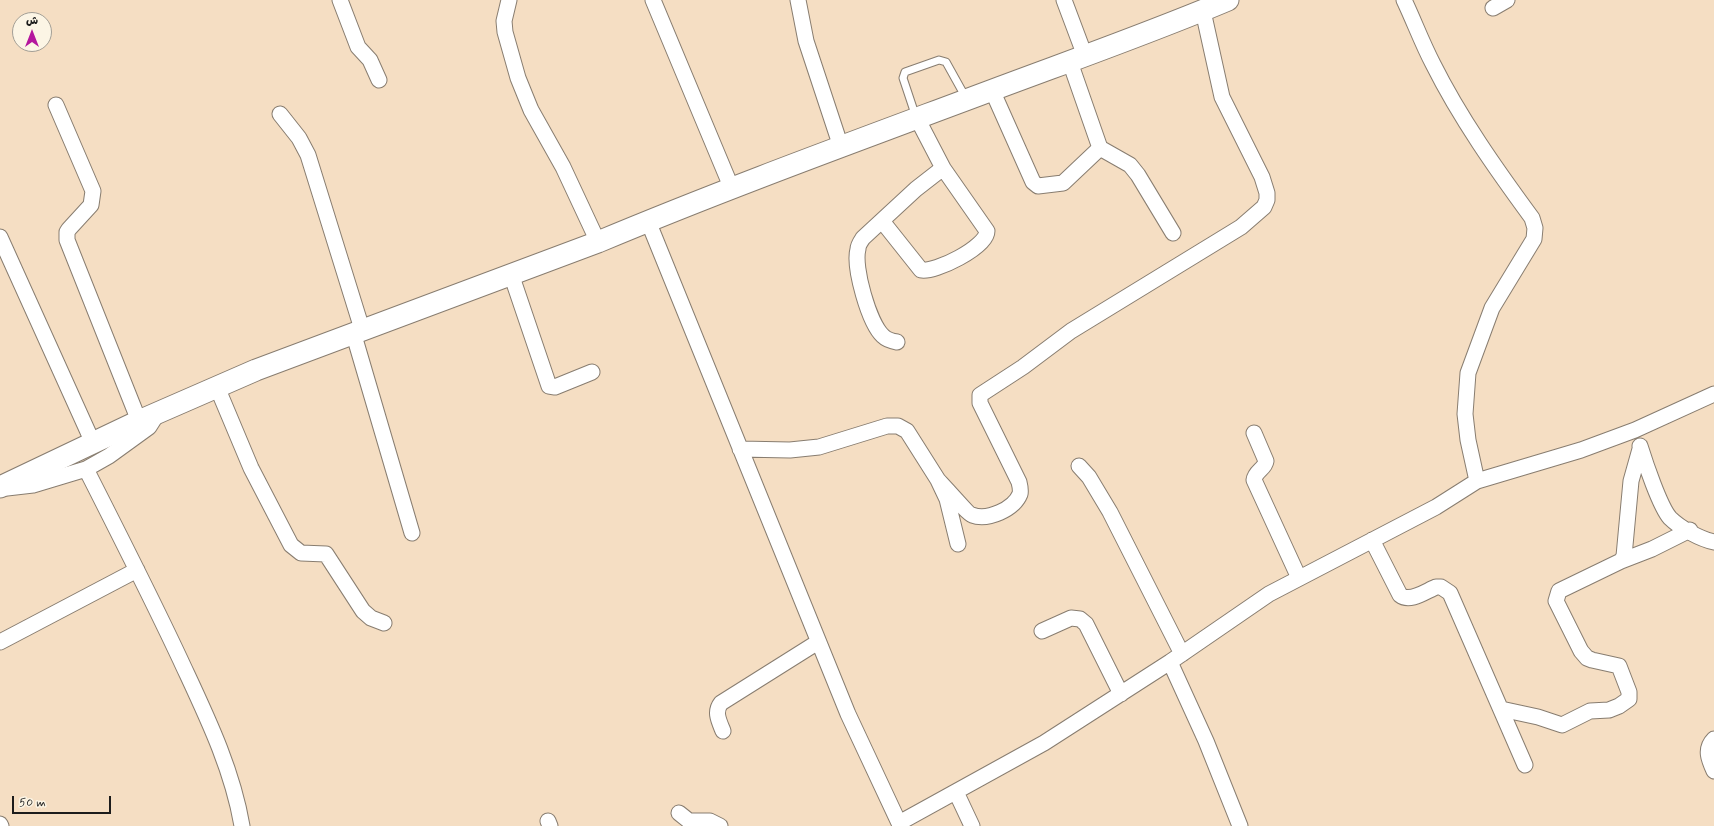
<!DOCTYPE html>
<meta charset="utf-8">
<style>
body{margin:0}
#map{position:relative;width:1714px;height:826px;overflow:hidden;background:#f5dec3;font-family:Mynerve,"Playpen Sans Arabic",sans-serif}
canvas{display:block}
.north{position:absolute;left:12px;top:12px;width:40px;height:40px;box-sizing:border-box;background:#fcf5e5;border:1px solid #a29e95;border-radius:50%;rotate:0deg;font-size:11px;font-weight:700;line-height:16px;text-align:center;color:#1c1c1c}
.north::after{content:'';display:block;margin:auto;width:14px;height:18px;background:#b5179e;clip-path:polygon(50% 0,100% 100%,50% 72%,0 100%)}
.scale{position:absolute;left:12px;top:796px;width:99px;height:18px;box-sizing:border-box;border:2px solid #1c1c1c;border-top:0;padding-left:5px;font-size:12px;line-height:14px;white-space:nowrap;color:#1c1c1c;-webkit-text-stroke:3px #fcf5e5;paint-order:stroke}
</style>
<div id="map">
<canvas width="1714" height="826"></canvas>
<div class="north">ش</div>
<div class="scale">50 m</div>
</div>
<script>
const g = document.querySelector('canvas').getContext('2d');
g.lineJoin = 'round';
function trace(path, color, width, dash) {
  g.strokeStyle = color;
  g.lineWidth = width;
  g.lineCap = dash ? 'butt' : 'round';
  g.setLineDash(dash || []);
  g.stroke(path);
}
const service = new Path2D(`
 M916 117 903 78 905 72 939 60 946 62 966 98`);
const minor = new Path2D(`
 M340 0 358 47 370 60 379 80
 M509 0 504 21 505 32 518 78 531 110 563 167 598 242
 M653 0 732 189
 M798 0 806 41 841 147
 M1064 0 1085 56
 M1493 8 1507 0
 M1070 62 1100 148 1130 165 1138 175 1173 233
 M992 90 1033 182 1038 186 1063 183 1100 148
 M56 105 93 191 91 205 69 229 67 232V240L139 421
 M280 114 299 138 308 155 362 329
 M648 221 848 714 899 823 1044 743 1170 662 1269 594 1436 507 1477 481 1468 440 1465 414 1468 373 1492 308 1534 239 1535 228 1532 218C1496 169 1460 118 1433 64 1422 43 1414 21 1404 0
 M882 221 921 270C935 273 987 247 987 231L943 168
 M0 237 93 443
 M511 274 549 386 555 387 592 372
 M353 332 412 533
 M897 342C891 341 887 340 883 336 869 323 853 267 858 249 858 245 861 241 863 238L916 189 943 168 917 118
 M217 387 251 468 291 545 301 553 326 554 363 611 371 618 384 623
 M1254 433 1266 461C1265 469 1255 471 1254 480L1299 578
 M1640 446C1645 462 1660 507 1670 518 1680 528 1700 539 1714 542
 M740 449 790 450 819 447 887 426H898L907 431 938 480 947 499 958 544
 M1079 466 1089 477 1110 512 1182 654
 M86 469C118 532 150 595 180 659 205 713 232 767 242 826
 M938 480C944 486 968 514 972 515 988 521 1014 509 1020 494 1021 490 1020 486 1019 482L980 403V395L1023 367 1071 331 1241 227 1264 207 1267 200V193L1262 177 1222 97 1203 11
 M1477 481 1581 450 1635 430 1714 394
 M7 488 33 485 86 469 109 456 149 427 156 416
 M1372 540 1400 595C1410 603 1426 591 1436 587H1441L1450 593 1525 765
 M1621 561 1652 549 1690 530
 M1042 631 1071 618 1080 619 1086 624 1121 694
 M0 642 137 570
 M1170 662 1206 741 1240 826
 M1501 709 1538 717 1562 725 1590 711 1609 710 1619 706 1629 699V692L1619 666 1592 660 1587 658 1581 651 1556 601 1559 591 1621 561 1624 556 1631 481 1640 449
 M723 731C719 721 714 712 721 703L818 642
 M1714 739C1704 749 1709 760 1714 771
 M956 792 972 826
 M679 813 689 821H710L720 826
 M548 821 550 826
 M0 824 1 826`);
const secondary = new Path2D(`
 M0 487 139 421 256 370 598 242C727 188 859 140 990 91 1070 61 1150 33 1228 0`);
trace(service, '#887d70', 9);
trace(minor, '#887d70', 17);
trace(secondary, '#887d70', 23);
trace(service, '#fff', 7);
trace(minor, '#fff', 15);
trace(secondary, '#fff', 21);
</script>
